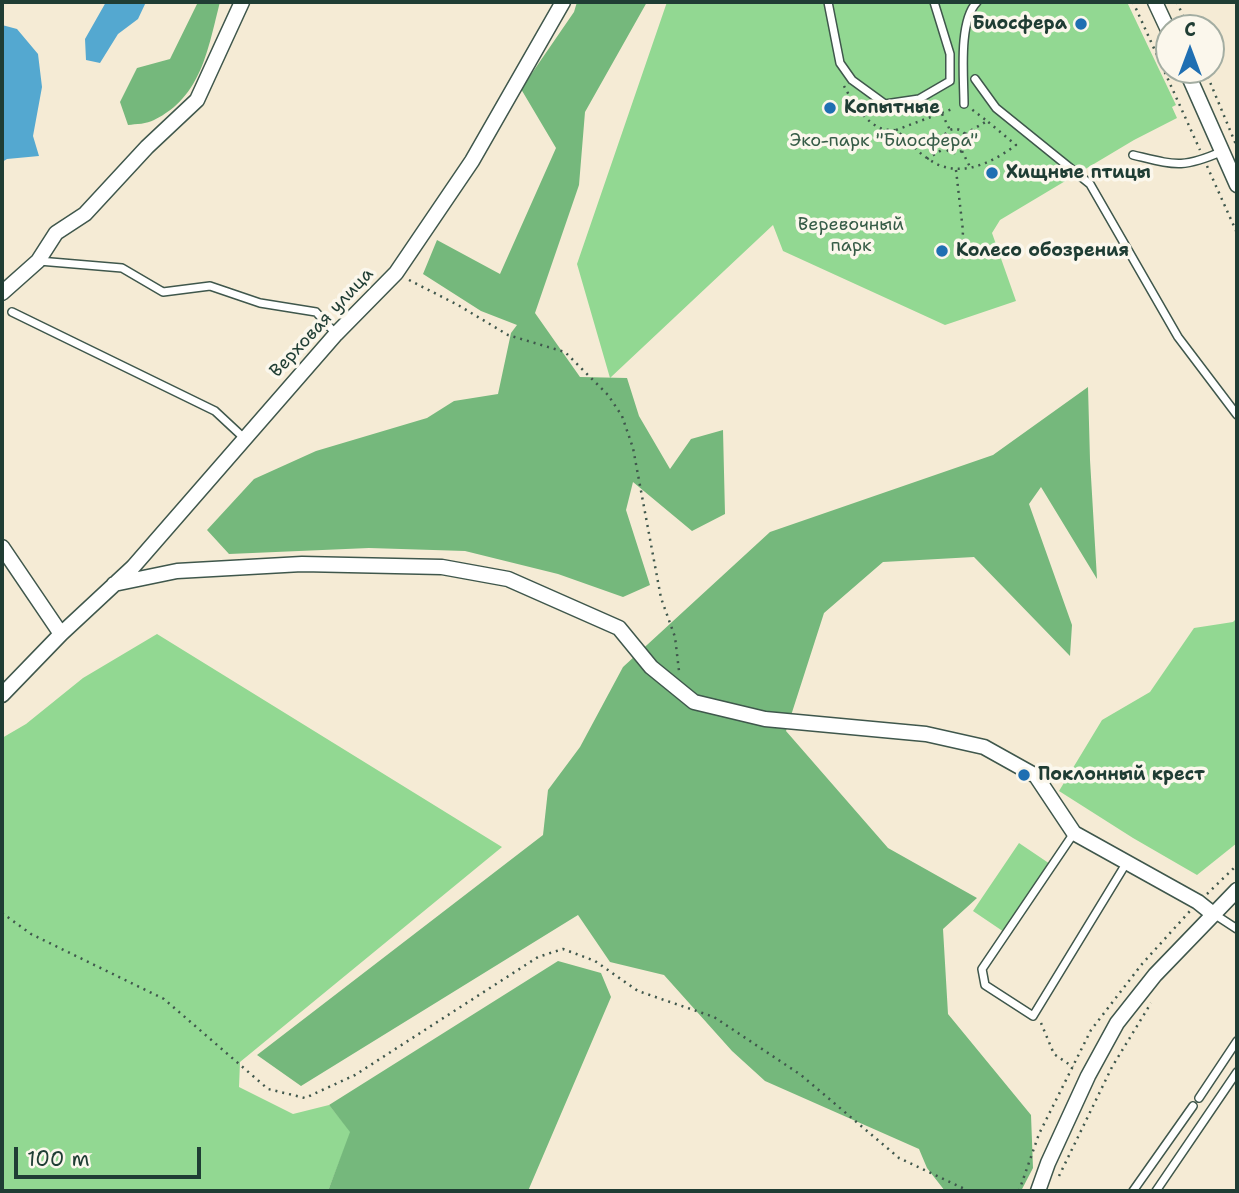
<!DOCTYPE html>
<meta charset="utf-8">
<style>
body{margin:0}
#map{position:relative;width:1239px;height:1193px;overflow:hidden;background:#f5ebd5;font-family:"Shantell Sans",sans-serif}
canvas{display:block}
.frame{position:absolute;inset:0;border:4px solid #1f3d34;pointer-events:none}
.north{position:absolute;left:1155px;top:14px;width:70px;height:70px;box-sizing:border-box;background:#fbf7ec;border:2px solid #a3ada2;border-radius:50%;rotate:0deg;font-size:19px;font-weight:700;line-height:28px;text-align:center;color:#1f3d34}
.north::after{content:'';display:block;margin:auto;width:24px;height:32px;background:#1f6fb2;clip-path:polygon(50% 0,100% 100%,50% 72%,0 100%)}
.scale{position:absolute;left:14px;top:1147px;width:187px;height:32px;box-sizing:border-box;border:4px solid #1f3d34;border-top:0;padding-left:9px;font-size:21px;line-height:24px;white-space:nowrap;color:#1f3d34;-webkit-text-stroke:5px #fbf7ec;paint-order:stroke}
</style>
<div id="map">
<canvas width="1239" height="1193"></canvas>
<div class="frame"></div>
<div class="north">С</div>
<div class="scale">100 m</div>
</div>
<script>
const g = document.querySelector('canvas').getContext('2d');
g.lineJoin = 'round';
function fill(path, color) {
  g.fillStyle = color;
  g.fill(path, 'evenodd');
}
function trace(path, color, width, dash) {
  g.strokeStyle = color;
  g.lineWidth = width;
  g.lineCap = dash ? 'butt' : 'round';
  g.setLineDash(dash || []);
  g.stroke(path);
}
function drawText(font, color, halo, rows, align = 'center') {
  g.font = font + ' "Shantell Sans",sans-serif';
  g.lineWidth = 7;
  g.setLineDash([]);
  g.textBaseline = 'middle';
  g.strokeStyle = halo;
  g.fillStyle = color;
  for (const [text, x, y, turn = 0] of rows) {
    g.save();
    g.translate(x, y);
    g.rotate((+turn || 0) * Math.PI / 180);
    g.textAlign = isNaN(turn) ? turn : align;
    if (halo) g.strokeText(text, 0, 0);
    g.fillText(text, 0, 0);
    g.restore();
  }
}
fill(new Path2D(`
 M667 2H1127L1176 105 1172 107 1177 118 1134 140 1000 220 992 233 1016 301 945 325 783 251 773 225 610 378 577 264Z
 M1237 618V843L1197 875 1133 838 1059 791 1102 720 1150 692 1194 628 1233 622Z
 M157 634 502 847 240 1062 239 1087 293 1114 329 1105 351 1132 328 1191H2V738L26 724 83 678Z
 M1019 843 1053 866 1007 934 973 911Z`), '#92d892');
fill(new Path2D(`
 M198 2H220C208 48 202 97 154 120 147 124 136 124 128 125L120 102 137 68 170 59Z
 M577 2H647L585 112 579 185 535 313 580 377 627 378 639 416 670 469 691 439 723 430 725 514 692 531 633 482 626 510 650 585 623 597 558 574 465 551 369 548 229 554 207 530 254 479 316 451 427 418 454 401 498 394 511 333 517 325 481 311 423 274 437 240 500 274 556 148 521 89 574 12Z
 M1088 387 1090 460 1097 579 1041 487 1029 504 1072 625 1070 656 974 557 883 562 824 613 786 731 888 848 977 898 943 929 948 1014 1031 1115 1033 1168 1021 1191H945L927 1168 919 1149 765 1081 732 1051 664 975 610 962 578 915 301 1086 257 1055 543 835 548 790 580 747 623 667 770 532 993 455Z
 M558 961 601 973 611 997 528 1191H328L350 1132 329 1105Z`), '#75b87c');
fill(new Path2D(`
 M106 2H146L138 19 118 34 100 63 86 60 85 39Z
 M2 25 17 29 38 54 42 87 33 136 39 156 7 159 2 162 4 134 2 129Z`), '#54a8d0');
const lane = new Path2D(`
 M828 2 840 63 852 80 885 104 919 99 950 81V54L934 2
 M975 79 996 108 1090 184 1178 337 1237 415
 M964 104C964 78 958 21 977 2
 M1133 155C1175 165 1182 169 1223 151
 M39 261 122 268 163 292 210 286 260 303 316 312 336 334
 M12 312 215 411 244 438
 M1074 833 982 969 985 985 1033 1016 1127 862
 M1214 914 1237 929
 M1199 1098 1237 1041
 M1133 1191 1193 1106
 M1156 1191 1237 1072`);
const street = new Path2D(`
 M1155 2 1169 32
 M1186 70 1237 185
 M2 293 38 261 56 233 85 214 147 147 197 100 242 2
 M2 547 61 634
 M114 584 177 571 302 564 442 567 508 579 619 628 651 667 694 702 765 719 926 734 984 747 1036 776 1074 833 1198 902 1213 914
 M2 695 61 634 133 567 336 334 396 273 472 161 563 2
 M1038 1191 1048 1163 1088 1076 1117 1023 1155 975 1237 890`);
trace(lane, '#3f574c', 10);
trace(street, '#3f574c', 17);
trace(new Path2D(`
 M1133 2 1200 150
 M1177 2 1188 28
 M1205 70 1237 147
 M844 86C852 101 866 124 883 129 889 131 893 128 898 132 909 140 916 151 927 158 956 180 989 165 1016 145L987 121
 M942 114 950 130
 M943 141a12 12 0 1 1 24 0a12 12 0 1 1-24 0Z
 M896 130 955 108
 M965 134 987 121 970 108
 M962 151 970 167
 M927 159 945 148
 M1207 166 1237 233
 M956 170 963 231 962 250
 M409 280 458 305 508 335 565 352 608 395 622 416 633 448 661 598 675 637 679 671
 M1207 894 1237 865
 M2 913 31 934 164 999 268 1089 305 1098 355 1075 538 957 563 949 595 961 638 991 714 1017 801 1075 899 1158 969 1191
 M1041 1023 1054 1054 1073 1067
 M1059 1176 1112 1067 1151 1003
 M1019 1191 1039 1134 1091 1030 1142 964 1190 911`), '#3f574c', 2.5, [2, 5]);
trace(lane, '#fff', 7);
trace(street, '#fff', 14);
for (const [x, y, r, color] of [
 [1081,24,7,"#1f6fb2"],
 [830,108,7,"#1f6fb2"],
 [992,173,7,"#1f6fb2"],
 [942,251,7,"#1f6fb2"],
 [1024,775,7,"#1f6fb2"]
]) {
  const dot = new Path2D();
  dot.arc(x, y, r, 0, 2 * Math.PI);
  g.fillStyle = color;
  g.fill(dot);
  trace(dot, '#fbf7ec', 2.5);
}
drawText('bold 18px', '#1f3d34', '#fbf7ec', [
 ["Биосфера",1067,24,"right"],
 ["Копытные",844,108],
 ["Хищные птицы",1006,173],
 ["Колесо обозрения",956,251],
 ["Поклонный крест",1038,775]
], 'left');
drawText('18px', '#365c47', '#fbf7ec', [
 ["Эко-парк \"Биосфера\"",884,141],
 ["Веревочный",851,225],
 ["парк",851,246]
]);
drawText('18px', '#1f3d34', '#fbf7ec', [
 ["Верховая улица",322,323,-47]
]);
</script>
